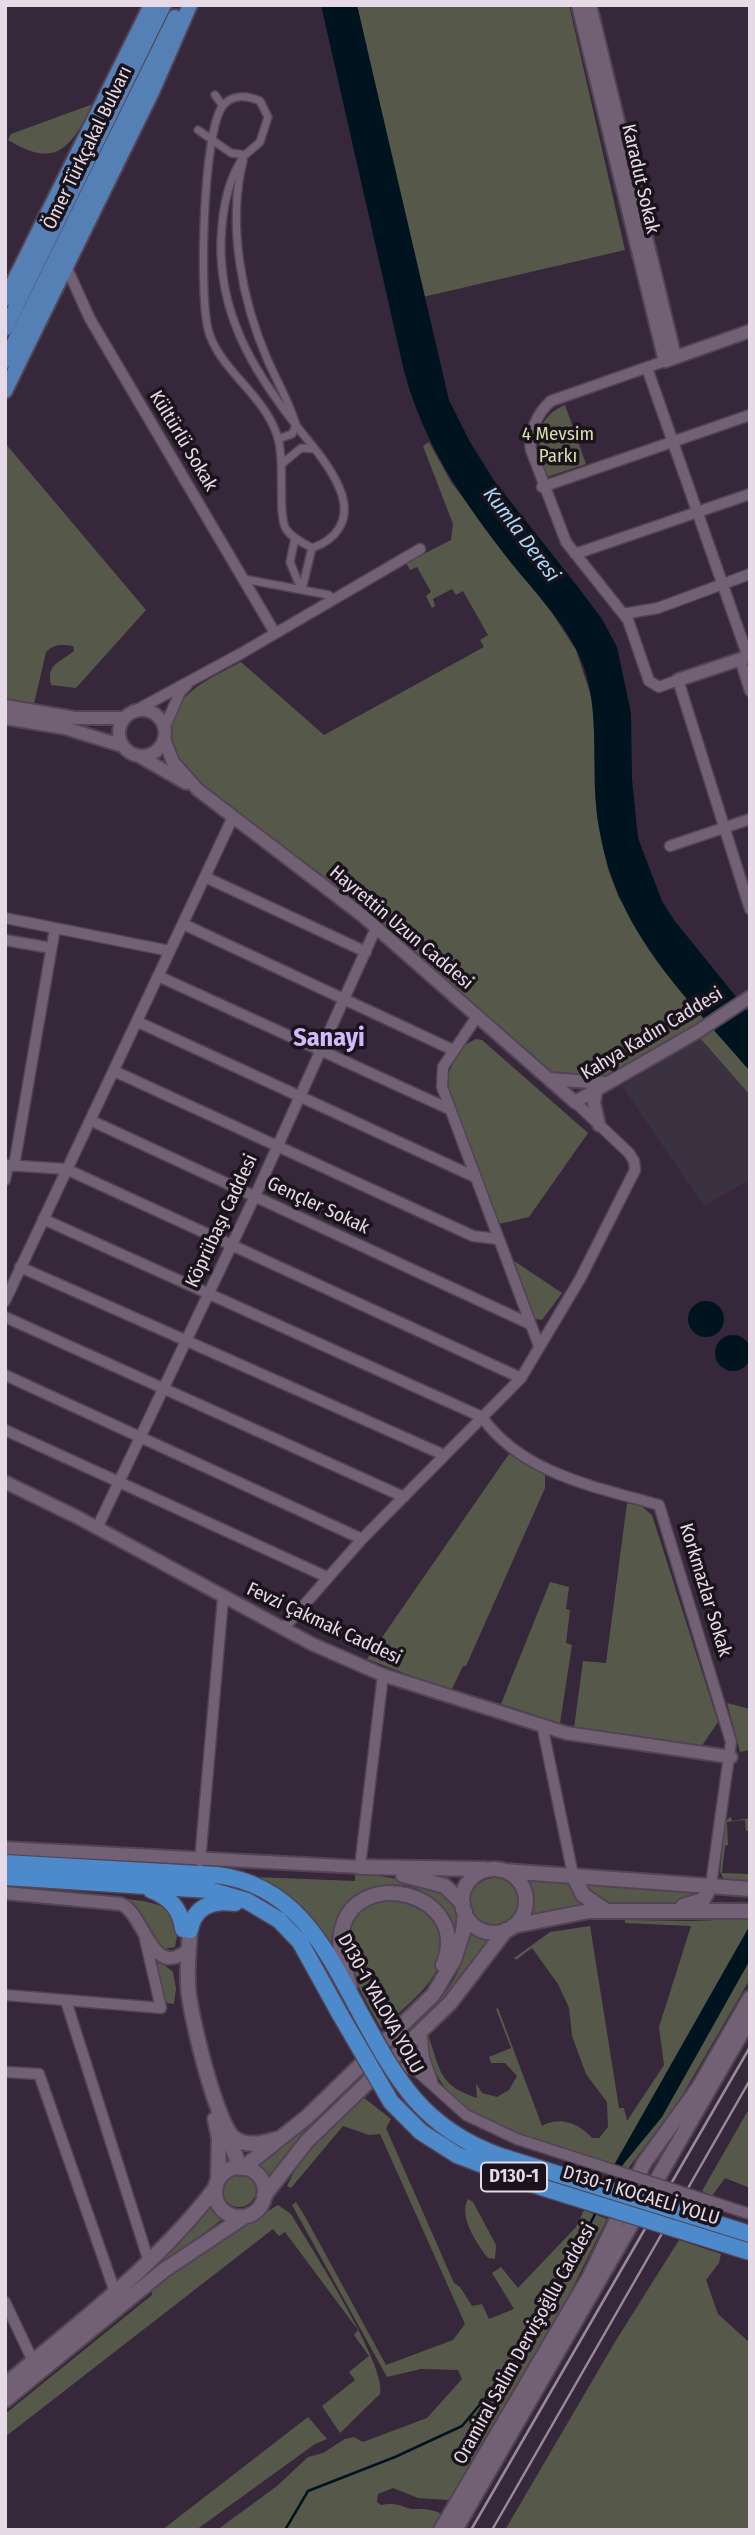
<!DOCTYPE html>
<meta charset="utf-8">
<style>
body{margin:0}
#map{position:relative;width:755px;height:2535px;overflow:hidden;background:#37273a;font-family:"Fira Sans Condensed",sans-serif}
canvas{display:block}
.frame{position:absolute;inset:0;border:7px solid #e5dae6;pointer-events:none}
</style>
<div id="map">
<canvas width="755" height="2535"></canvas>
<div class="frame"></div>
</div>
<script>
const g = document.querySelector('canvas').getContext('2d');
g.lineJoin = 'round';
function fill(path, color) {
  g.fillStyle = color;
  g.fill(path, 'evenodd');
}
function trace(path, color, width, dash) {
  g.strokeStyle = color;
  g.lineWidth = width;
  g.lineCap = dash ? 'butt' : 'round';
  g.setLineDash(dash || []);
  g.stroke(path);
}
function drawText(font, color, halo, rows, align = 'center') {
  g.font = font + ' "Fira Sans Condensed",sans-serif';
  g.lineWidth = 7;
  g.setLineDash([]);
  g.textBaseline = 'middle';
  g.strokeStyle = halo;
  g.fillStyle = color;
  for (const [text, x, y, turn = 0] of rows) {
    g.save();
    g.translate(x, y);
    g.rotate((+turn || 0) * Math.PI / 180);
    g.textAlign = isNaN(turn) ? turn : align;
    if (halo) g.strokeText(text, 0, 0);
    g.fillText(text, 0, 0);
    g.restore();
  }
}
fill(new Path2D(`
 M700 1038 750 1095V1179L704 1206 622 1086Z`), '#3a3141');
fill(new Path2D(`
 M357 5H569L625 250 423 297Z
 M93 104C71 147 57 170 8 140L11 134Z
 M565 405 586 464 547 477C537 449 531 419 565 405Z
 M429 442 451 482 552 613 576 650 593 702 597 818 608 869 619 898 706 1020 605 1077 559 1075 540 1065 362 908 186 772C146 710 190 688 241 662L324 735 484 647 480 640 488 635 463 591 456 595 452 589 433 599 435 606 432 608 426 596 431 592 417 567 410 570 406 563 451 540 453 524 423 446Z
 M5 443 146 610 76 688 51 685C46 663 60 663 74 651L73 646C63 644 53 644 46 652L34 704 5 699Z
 M714 1029 750 1071V1095L700 1038Z
 M476 1039 482 1040 588 1133 529 1217 499 1224 450 1096 447 1076 461 1047Z
 M514 1261 562 1293 542 1320 535 1319Z
 M509 1454 545 1475V1488L466 1666H463L451 1691 367 1659Z
 M627 1503 641 1506 652 1515 718 1722 701 1747 574 1728 583 1661 606 1663Z
 M550 1582 569 1587 566 1609 570 1610 566 1643 572 1645 560 1723 501 1704Z
 M727 1703 750 1709V1750L740 1752Z
 M731 1817 732 1821 750 1818V1831H746L745 1820 727 1822 728 1845 725 1846 722 1873 750 1874V1884C737 1883 724 1886 720 1871L725 1821Z
 M355 1872 422 1883 446 1891 457 1904 455 1932C432 1862 342 1872 331 1944L297 1902 255 1877 355 1881Z
 M469 1904a26 26 0 1 1 52 0a26 26 0 1 1-52 0Z
 M524 1879 571 1881 588 1907 532 1917 533 1896Z
 M580 1881 701 1889V1893L679 1903 637 1902 610 1905 594 1899Z
 M125 1899C157 1902 186 1907 175 1947L165 1949C146 1935 147 1910 125 1899Z
 M381 1899C390 1900 405 1898 413 1902 440 1916 451 1948 434 1975 421 1996 399 2012 381 2028 360 1988 314 1924 381 1899Z
 M743 1919 750 1920V1979L679 2101 627 2170C567 2146 452 2132 431 2061 429 2052 425 2042 428 2035 441 2071 438 2085 477 2098L476 2083 482 2093 497 2097 509 2090 517 2076 505 2063H491L489 2057 511 2048 496 2009 498 2008 542 2126C559 2116 579 2123 592 2138H599L608 2127 607 2102 586 2074 572 2036 569 2008 558 1984 532 1948 516 1960 514 1958 550 1932 590 1926 619 2108H624L627 2121 664 2065 659 2027 691 1926 625 1923V1920L691 1921Z
 M469 1933 487 1942 441 2005 437 2001C456 1983 465 1959 469 1933Z
 M157 1959 173 1972 176 1989 174 2004 167 2003 161 1991Z
 M350 2084 292 2148 268 2179 255 2166Z
 M363 2097 391 2119 386 2128 454 2283 460 2287 472 2306 482 2304 489 2319 514 2309 492 2273 501 2267 518 2288 576 2227 584 2210 607 2219 569 2295 449 2500 418 2498 393 2488 378 2494 377 2502 381 2505C400 2501 403 2509 415 2509 426 2509 431 2509 442 2514L432 2530H217L277 2486 308 2457 323 2453 345 2439 354 2437 363 2442 427 2418 462 2379 458 2370 421 2369 387 2377 292 2205 296 2202 303 2213 386 2365 453 2340 465 2324 380 2134 369 2135 343 2126 291 2188 287 2186 299 2162 353 2102Z
 M750 2107V2188L725 2178 712 2196 702 2191Z
 M222 2190a17 17 0 1 1 34 0a17 17 0 1 1-34 0Z
 M468 2199 473 2202 496 2245 495 2259 488 2258C477 2244 458 2216 468 2199Z
 M210 2201 225 2217 91 2321Z
 M278 2205 291 2214C308 2243 388 2367 380 2394L340 2433 322 2406 355 2380 349 2372 369 2356 354 2335 358 2330 285 2232 279 2236 273 2229 5 2437V2414L152 2295V2290L197 2255Z
 M679 2240 721 2254 719 2263 706 2280 718 2314 750 2343V2530H505L615 2342Z
 M308 2417 327 2439 315 2444 196 2530H162Z`), '#56594a');
fill(new Path2D(`
 M321 5H357L449 400 470 442 495 482 578 587 602 619 617 647 631 713 632 779 638 838 662 901 674 920 750 1014V1071C682 992 613 929 598 821 589 763 604 704 576 649 560 618 534 591 512 564 465 504 424 446 404 371Z
 M688 1319a18 18 0 1 1 36 0a18 18 0 1 1-36 0Z
 M715 1353a18 18 0 1 1 36 0a18 18 0 1 1-36 0Z
 M750 1925V1960L662 2117 621 2167 614 2165Z`), '#001420');
trace(new Path2D(`
 M285 2530 308 2491 395 2457 462 2426 508 2371 556 2293 596 2212`), '#001420', 2.5);
const pedestrian = new Path2D(`
 M215 95 223 106
 M198 130 231 153 245 155C227 179 222 211 221 241 219 313 252 369 295 424 312 446 333 468 342 495 350 521 336 540 312 548L302 589
 M245 155 260 142 268 117 260 101C247 95 231 94 222 107 203 135 199 293 208 329 218 369 263 393 277 435 286 461 277 514 286 529 292 538 303 543 312 548
 M243 161C227 225 242 302 268 361 278 383 289 402 296 425L292 434 278 439
 M283 463 301 448 315 449
 M295 538 290 562 301 589
 M244 579 329 595 332 599`);
const minor = new Path2D(`
 M66 266 90 319 275 633
 M665 361 551 401C538 412 528 433 531 450L566 542 628 620 649 681 659 687 678 680 750 909
 M647 368 748 657
 M542 487 750 415
 M575 554 750 494
 M623 614 658 608 750 574
 M740 659 750 691
 M131 713 240 654 420 549
 M164 729 180 692 187 685
 M670 846 750 819
 M205 877 366 952
 M5 918 170 951
 M183 924 453 1050
 M5 940 51 948
 M158 976 449 1109
 M476 1018 443 1067 442 1087 539 1346
 M138 1022 475 1177
 M114 1071 473 1236 498 1239
 M92 1121 530 1324
 M5 1165 66 1169 521 1378
 M14 1166 55 928
 M5 1180 8 1165
 M43 1219 482 1417C522 1474 597 1487 659 1505L731 1742 711 1885
 M20 1267 444 1455
 M5 1301 233 817
 M5 1317 404 1497
 M5 1375 362 1539
 M5 1430 327 1577
 M97 1528 255 1196 376 928
 M283 1629 362 1539 521 1378 580 1279 635 1170 634 1161 629 1153 575 1102
 M542 1725 573 1875
 M200 1861 223 1598
 M360 1867 383 1675
 M5 1995 161 2008 145 1939
 M66 2001 149 2262
 M421 2030 424 2058 432 2081
 M390 2069 408 2068 417 2071 466 2115 517 2139
 M5 2072 39 2074 115 2292
 M5 2302 33 2361`);
const tertiary = new Path2D(`
 M578 5 665 361 750 331
 M590 5 675 357
 M678 680 750 656
 M5 706 75 718H125
 M119 733a23 23 0 1 1 46 0a23 23 0 1 1-46 0Z
 M5 718 65 728 123 746
 M164 739 173 762 198 790 363 916 575 1102 697 1032 750 997
 M139 756 186 783
 M549 1079 604 1083
 M596 1090 594 1103 599 1125
 M5 1482 77 1517 312 1644 383 1675 566 1733 731 1757
 M5 1848 360 1867
 M5 1893 121 1904C146 1915 151 1982 189 1949`);
const secondary = new Path2D(`
 M360 1867 484 1869
 M462 1901a32 32 0 1 1 64 0a32 32 0 1 1-64 0Z
 M505 1871 750 1889
 M403 1875 445 1886 463 1904
 M573 1875 583 1895 604 1909
 M683 1906 703 1900 711 1885
 M513 1926 589 1911H750
 M190 1930C189 1948 187 1966 188 1984 188 2009 217 2126 234 2138 247 2147 262 2144 276 2139
 M350 1986C345 1969 338 1952 341 1934 352 1863 474 1892 443 1965
 M215 2119 219 2139 218 2180
 M227 2133 240 2168
 M215 2192a25 25 0 1 1 50 0a25 25 0 1 1-50 0Z
 M243 2168 307 2117 433 1995 454 1960 463 1932 465 1912
 M264 2196 307 2141 450 2003 506 1930
 M5 2385C79 2322 157 2265 216 2187
 M5 2400 163 2271 244 2217
 M441 2530 590 2276 644 2163 699 2087 750 1998
 M455 2530 750 2018`);
const primary = new Path2D(`
 M5 299 151 5
 M5 329 164 5
 M5 361 175 17
 M5 391 152 92 190 5`);
const trunk = new Path2D(`
 M5 1863 217 1875C294 1885 324 1945 357 2007
 M5 1877 209 1890 247 1901 279 1920 300 1942 341 2016
 M151 1890C170 1897 181 1910 183 1929
 M190 1930C194 1906 213 1900 235 1903`);
trace(pedestrian, '#524454', 10);
trace(minor, '#524454', 13);
trace(tertiary, '#524454', 16);
trace(secondary, '#524454', 18);
trace(primary, '#524454', 18);
trace(trunk, '#524454', 19);
trace(pedestrian, '#726075', 7);
trace(minor, '#726075', 10);
trace(tertiary, '#726075', 12);
trace(secondary, '#726075', 14);
trace(primary, '#5580b6', 14);
trace(trunk, '#4c8acc', 16);
trace(new Path2D(`
 M471 2530 750 2047
 M492 2530 750 2080`), '#978a99', 2.5);
const minorBridge = new Path2D(`
 M517 2139 750 2214`);
const trunkBridge = new Path2D(`
 M357 2007C395 2077 420 2127 500 2156L750 2234
 M341 2016 391 2102 421 2132 457 2155 541 2187 750 2252`);
trace(minorBridge, '#524454', 13, []);
trace(trunkBridge, '#524454', 19, []);
trace(minorBridge, '#726075', 10);
trace(trunkBridge, '#4c8acc', 16);
for (const [x, y, w] of [
 [514,2177,66]
]) {
  const box = new Path2D();
  box.roundRect(x - w / 2, y - 14.5, w, 29, 5);
  g.fillStyle = '#1a131b';
  g.fill(box);
  trace(box, '#e5dae6', 2);
}
drawText('bold 18px', '#e5dae6', null, [
 ["D130-1",514,2177]
]);
drawText('19px', '#e5dae6', '#1a131b', [
 ["Ömer Türkçakal Bulvarı",88,148,-64],
 ["Karadut Sokak",640,179,77],
 ["Kültürlü Sokak",183,441,59],
 ["Hayrettin Uzun Caddesi",401,928,40],
 ["Kahya Kadın Caddesi",652,1034,-31],
 ["Gençler Sokak",318,1206,25],
 ["Köprübaşı Caddesi",222,1221,-65],
 ["Korkmazlar Sokak",705,1590,73],
 ["Fevzi Çakmak Caddesi",324,1624,25],
 ["D130-1 YALOVA YOLU",380,2004,61],
 ["D130-1 KOCAELİ YOLU",641,2196,17],
 ["Oramiral Salim Dervişoğllu Caddesi",525,2344,-61]
]);
drawText('19px', '#d5dda8', '#1a131b', [
 ["4 Mevsim",558,435],
 ["Parkı",558,457]
]);
drawText('italic 21px', '#a3daf8', '#1a131b', [
 ["Kumla Deresi",521,535,53]
]);
drawText('bold 26px', '#d4b8fe', '#1a131b', [
 ["Sanayi",329,1039]
]);
</script>
